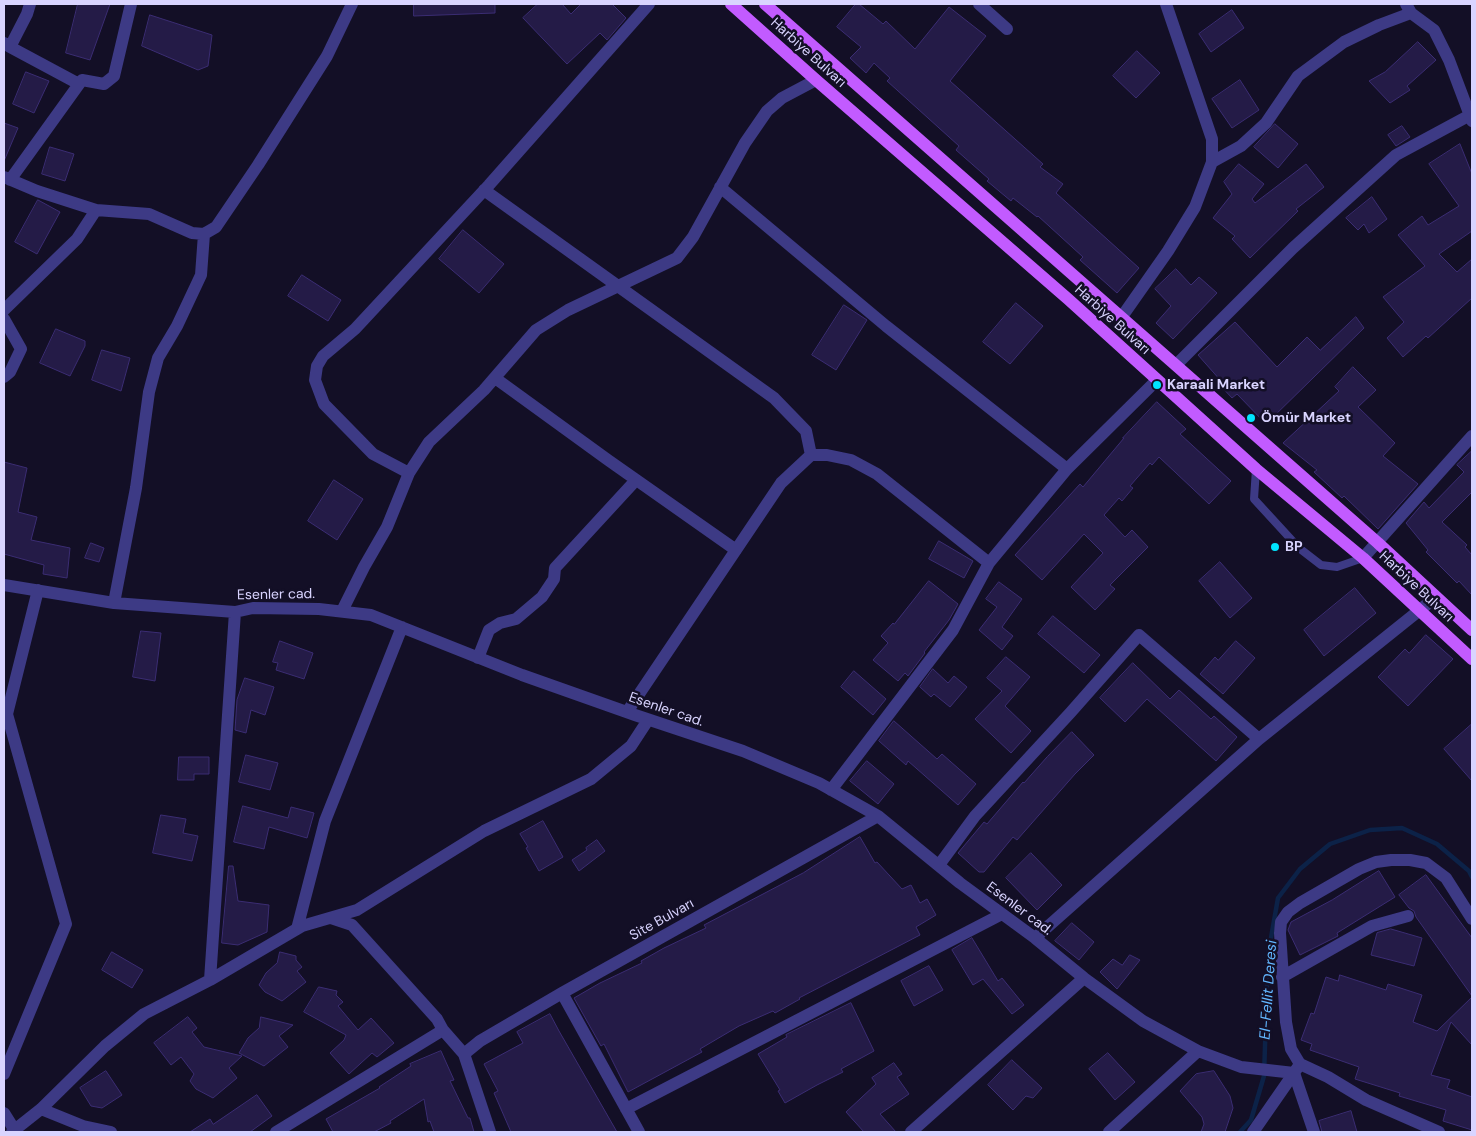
<!DOCTYPE html>
<meta charset="utf-8">
<style>
body{margin:0}
#map{position:relative;width:1476px;height:1136px;overflow:hidden;background:#130f26;font-family:"DM Sans",sans-serif}
canvas{display:block}
.frame{position:absolute;inset:0;border:5px solid #d9d4ff;pointer-events:none}
</style>
<div id="map">
<canvas width="1476" height="1136"></canvas>
<div class="frame"></div>
</div>
<script>
const g = document.querySelector('canvas').getContext('2d');
g.lineJoin = 'round';
function trace(path, color, width, dash) {
  g.strokeStyle = color;
  g.lineWidth = width;
  g.lineCap = dash ? 'butt' : 'round';
  g.setLineDash(dash || []);
  g.stroke(path);
}
function fill(path, color) {
  g.fillStyle = color;
  g.fill(path, 'evenodd');
}
function drawText(font, color, halo, rows, align = 'center') {
  g.font = font + ' "DM Sans",sans-serif';
  g.lineWidth = 5;
  g.setLineDash([]);
  g.textBaseline = 'middle';
  g.strokeStyle = halo;
  g.fillStyle = color;
  for (const [text, x, y, turn = 0] of rows) {
    g.save();
    g.translate(x, y);
    g.rotate((+turn || 0) * Math.PI / 180);
    g.textAlign = isNaN(turn) ? turn : align;
    if (halo) g.strokeText(text, 0, 0);
    g.fillText(text, 0, 0);
    g.restore();
  }
}
trace(new Path2D(`
 M1240 1132 1251 1120 1264 1076 1268 955 1278 898 1300 869 1330 844 1370 830 1402 828 1437 844 1469 871 1472 877`), '#0c2248', 4.5);
const building = new Path2D(`
 M78 4H110L90 60 66 53Z
 M414 4H495V13L414 16Z
 M538 4H562L571 14 581 4H612L626 18 607 40 600 33 567 64 523 18Z
 M856 4H859L883 24 886 21 915 49 949 7 986 36 950 81 1043 164 1040 167 1063 184 1056 193 1139 268 1117 293 1080 260 1083 257 1038 216 1037 217 1013 198 1011 201 987 181 989 179 956 150 959 146 887 81 890 78 874 63 866 73 850 58 861 47 837 27Z
 M1232 10 1244 28 1211 52 1199 34Z
 M150 15 212 35 208 66 198 70 142 46Z
 M1418 42 1436 60 1407 86 1410 90 1390 103 1369 81 1385 72Z
 M1137 51 1160 73 1136 98 1113 76Z
 M26 72 49 81 34 113 13 104Z
 M1240 80 1259 110 1232 128 1212 99Z
 M4 123 18 128 4 161Z
 M1275 124 1298 144 1278 168 1254 147Z
 M1402 126 1410 137 1396 146 1388 135Z
 M1460 144 1472 174V231L1439 254 1457 272 1472 259V298L1428 338 1426 336 1403 357 1387 338 1404 322 1383 297 1425 266 1398 235 1422 216 1428 225 1459 206 1429 164Z
 M50 147 74 154 65 181 42 174Z
 M1239 164 1264 184 1252 199 1255 203 1306 164 1324 187 1296 209 1298 211 1250 258 1232 239 1235 236 1213 218 1232 194 1224 182Z
 M1372 197 1387 219 1369 233 1364 224 1358 230 1346 218Z
 M38 200 60 212 37 254 15 242Z
 M463 230 504 264 479 293 439 259Z
 M1176 269 1191 285 1199 277 1217 293 1173 339 1156 323 1171 306 1155 289Z
 M302 275 341 300 328 321 288 296Z
 M1016 303 1043 326 1010 364 983 342Z
 M844 305 867 320 836 370 812 355Z
 M1356 317 1364 328 1266 424 1237 394 1232 398 1218 383 1221 381 1198 355 1235 322 1277 367 1307 337 1320 350Z
 M56 329 85 341V346L70 376 40 363Z
 M102 350 130 358 121 391 92 380Z
 M1353 367 1376 390 1358 407 1395 443 1383 456 1418 484 1378 529 1344 496 1342 498 1314 472 1317 470 1283 443 1339 391 1335 387Z
 M1157 402 1186 429 1180 434 1231 481 1209 504 1159 457 1152 465 1150 463 1130 486 1133 488 1122 501 1119 498 1104 515 1125 537 1132 530 1148 547 1110 585 1115 589 1095 610 1071 587 1103 553 1084 534 1042 580 1015 555 1080 484 1083 487 1124 438H1123Z
 M1472 451V492L1442 522 1467 545 1465 547 1472 555V595L1459 581 1457 583 1426 552 1428 550 1406 523 1424 502 1429 508 1464 472 1457 465Z
 M4 462 27 468 18 512 37 517 31 540 70 548 67 578 43 574 44 565 4 554Z
 M334 480 363 499 337 540 308 521Z
 M939 541 973 561 964 578 929 559Z
 M91 543 104 548 99 562 85 558Z
 M1220 562 1252 598 1230 618 1199 581Z
 M929 581 958 604 949 620 924 652 925 653 908 676 905 673 898 681 873 660 888 643 881 636 893 623 894 624Z
 M999 582 1022 599 1002 627 1013 636 1002 650 979 630 997 607 986 599Z
 M1355 588 1376 613 1324 656 1304 630Z
 M1053 616 1100 655 1084 673 1038 634Z
 M141 631 161 633 155 681 133 677Z
 M1426 635 1453 659 1408 706 1378 677 1405 649 1409 653Z
 M280 641 313 653 304 679 276 670 278 663 273 662Z
 M1236 641 1255 658 1223 694 1200 674 1215 657 1218 660Z
 M1006 657 1030 677 1005 706 1031 731 1011 753 975 719 1002 691 987 678Z
 M1133 663 1170 699 1179 690 1211 719 1214 716 1237 737 1216 761 1147 699 1125 722 1100 698Z
 M933 669 948 683 954 676 967 687 950 707 934 694 931 697 920 687Z
 M854 671 886 699 873 715 841 687Z
 M245 678 274 687 265 715 251 710 246 733 235 730 237 700Z
 M894 721 937 759 942 754 976 784 958 805 908 761 906 765 879 741Z
 M1472 724V781L1444 749Z
 M1072 732 1094 755 1075 774 1017 840 1013 837 984 872H979L958 853 984 822 987 824 1023 782 1024 783 1047 757Z
 M246 755 278 763 270 790 239 782Z
 M179 757H209V774H194V780H178Z
 M867 761 894 784 878 804 850 781Z
 M243 806 288 818 291 807 314 813 307 838 269 827 264 849 234 842Z
 M161 815 186 819 183 833 198 836 192 861 153 853Z
 M543 821 563 857 539 871 526 848 528 847 520 834Z
 M860 837 875 863 877 862 902 889 911 885 920 903 927 899 936 915 916 927 920 935 799 998 800 999 775 1013 773 1011 739 1026 700 1049 702 1052 628 1092 604 1044 601 1046 574 998 600 983 642 963 641 961 664 948 706 928 704 925 803 873Z
 M597 840 605 851 579 871 572 860 587 850 586 848Z
 M1031 853 1062 885 1037 910 1006 878Z
 M229 866H233L238 901 269 905 267 932 238 945 222 943Z
 M1379 871 1395 897 1337 933 1338 936 1300 955 1288 930 1291 922 1332 900Z
 M1426 875 1472 938V996L1416 917 1414 911 1409 908 1399 895Z
 M1072 923 1094 942 1079 960 1055 941Z
 M1391 929 1422 938 1414 966 1371 955 1377 933Z
 M972 938 998 981 1002 978 1024 1005 1012 1014 983 979 973 985 952 950Z
 M112 952 143 970 132 988 102 970Z
 M280 952 296 956V960L302 967 297 971 306 982 282 1001 265 992 259 985 266 973 277 963Z
 M1130 955 1140 960 1117 989 1100 972 1113 959 1122 965Z
 M929 966 943 990 914 1006 901 981Z
 M1340 975 1386 990 1388 984 1422 995 1413 1022 1437 1031 1472 997V1045L1451 1022 1431 1075 1450 1080 1447 1088 1472 1097V1130L1443 1121 1446 1110 1399 1096 1400 1093 1355 1079 1359 1067 1310 1050 1312 1044 1301 1040 1311 1013 1314 1014 1326 977 1338 981Z
 M319 987 337 991 336 995 343 1002 338 1006 358 1030 371 1018 394 1043 377 1057 372 1053 349 1074 330 1053 344 1040 346 1035 304 1012Z
 M851 1003 874 1051 841 1069 843 1072 817 1085 785 1103 778 1091 780 1090 758 1054 787 1037 786 1035Z
 M550 1014 559 1031 617 1132H511L494 1093 498 1091 484 1064 523 1043 517 1032Z
 M188 1017 197 1028 192 1032 204 1047 242 1056 229 1068 237 1078 213 1098 196 1089 190 1081 194 1074 181 1057 171 1065 154 1043Z
 M261 1017 293 1025 279 1036 288 1047 264 1066 239 1053 248 1038 259 1028Z
 M441 1051 454 1080 450 1081 468 1118H470L474 1132H434L430 1121 428 1122 424 1099 390 1121 391 1123 374 1132H333L326 1119 380 1088 379 1087 411 1066 410 1064Z
 M1108 1053 1135 1082 1115 1100 1089 1069Z
 M1012 1060 1042 1088 1033 1098 1026 1096 1013 1110 988 1085Z
 M894 1063 902 1074 897 1077 909 1094 880 1114 896 1132H864L846 1112 876 1084 872 1078Z
 M106 1071 122 1095 102 1108 91 1106 80 1088Z
 M1214 1071 1230 1096 1233 1108 1225 1132H1201L1204 1124 1202 1117 1180 1091 1196 1074Z
 M257 1095 272 1116 250 1132H190L210 1119 213 1124Z
 M1351 1111 1357 1132H1322L1319 1121Z`);
fill(building, '#241b47');
trace(building, '#3b2d73', 1);
trace(new Path2D(`
 M1256 469 1254 499 1299 548 1321 565 1337 567 1363 558`), '#3d3a85', 8);
trace(new Path2D(`
 M979 4 1007 29
 M1406 4 1411 13 1434 30 1449 60 1472 121
 M4 43 10 47 27 14 30 4
 M10 47 79 84
 M1212 162 1241 146 1266 123 1298 76 1344 42 1379 25 1411 13
 M4 177 37 191 96 210 149 214 192 233 204 234 216 227 258 165 327 56 352 4
 M10 180 82 80 104 84 114 76 131 4
 M720 187 886 326 1067 469
 M484 190 774 398 806 431 811 455
 M4 310 77 239 96 210
 M1121 318 1168 251 1195 207 1212 162V139L1166 4
 M4 319 21 349 10 372 4 377
 M1176 365 1293 248 1396 155 1472 114
 M495 378 608 460 736 550
 M409 473 373 454 324 404 315 380 317 366 323 356 355 329 489 185 649 4
 M1363 558 1472 436
 M4 585 114 603 235 612 253 608 319 609 371 615 522 675 635 715 743 751 819 783 878 816 960 883 1035 938 1084 978 1143 1021 1198 1051 1241 1067 1294 1073 1300 1064 1328 1077 1366 1100 1439 1132
 M114 603 136 488 149 392 158 358 177 326 201 275 204 234
 M342 611 364 567 387 527 409 473 429 442 484 390 536 330 568 310 677 258 693 237 745 143 767 111 782 98 816 80
 M478 658 489 630 500 623 516 619 542 597 554 579 555 568 636 480
 M627 712 781 483 811 455H827L851 460 877 474 989 563
 M831 790 953 630 989 563 1067 469 1156 381
 M939 865 975 816 1071 712 1139 635 1259 739
 M331 918 352 925 437 1019 443 1030 464 1054 490 1132
 M297 929 325 821 402 627
 M1035 938 1259 739 1436 597
 M1282 977 1372 926 1408 916
 M210 980 235 612
 M562 993 639 1132
 M464 1054 480 1041 562 993 878 816
 M1300 1064 1291 1049 1286 1022 1280 933 1281 922 1288 912 1300 903 1359 869 1376 862 1391 860H1410L1426 863 1446 878 1472 919
 M4 1074 66 924 7 714 38 590
 M41 1109 83 1126 111 1132
 M626 1109 1002 914
 M4 1113 14 1129
 M12 1132 41 1109 105 1046 144 1014 210 980 302 926 357 910 484 831 591 779 631 746 648 720
 M276 1132 443 1030
 M911 1132 1084 978
 M1109 1132 1198 1051
 M1253 1132 1294 1073 1314 1132`), '#3d3a85', 12);
trace(new Path2D(`
 M731 4 816 80 1068 299 1256 469 1363 558 1472 659
 M765 4 1378 543 1472 630`), '#c25bff', 12);
for (const [x, y, r, color] of [
 [1157,385,5,"#00e5ff"],
 [1251,418,5,"#00e5ff"],
 [1275,547,5,"#00e5ff"]
]) {
  const dot = new Path2D();
  dot.arc(x, y, r, 0, 2 * Math.PI);
  g.fillStyle = color;
  g.fill(dot);
  trace(dot, '#130f26', 2);
}
drawText('14px', '#d9d4ff', '#130f26', [
 ["Harbiye Bulvarı",808,53,42],
 ["Harbiye Bulvarı",1112,320,42],
 ["Harbiye Bulvarı",1416,587,43],
 ["Esenler cad.",276,595,-1],
 ["Esenler cad.",666,710,19],
 ["Esenler cad.",1019,909,37],
 ["Site Bulvarı",662,920,-29]
]);
drawText('bold 14px', '#d9d4ff', '#130f26', [
 ["Karaali Market",1167,385],
 ["Ömür Market",1261,418],
 ["BP",1285,547]
], 'left');
drawText('italic 15px', '#62b6ff', '#130f26', [
 ["El-Fellit Deresi",1269,990,-86]
]);
</script>
